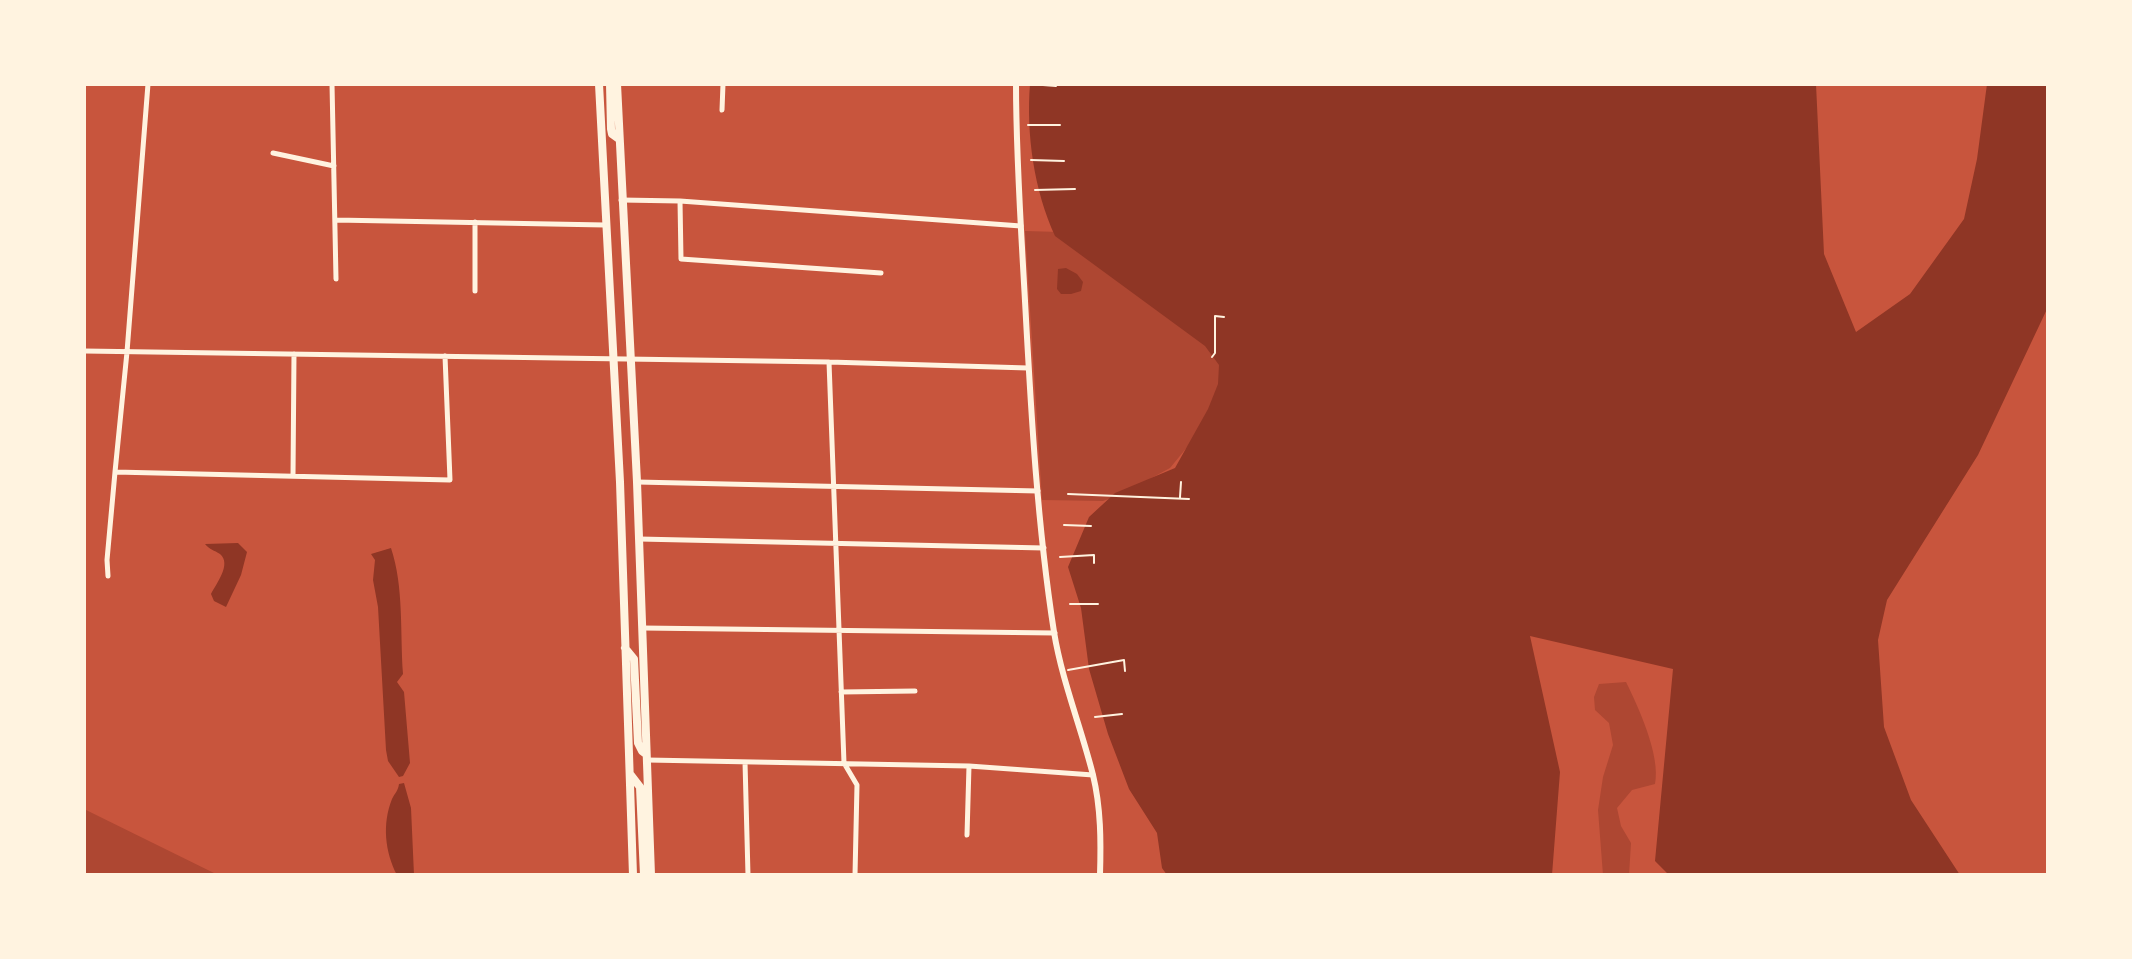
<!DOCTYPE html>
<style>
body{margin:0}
#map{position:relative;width:2132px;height:959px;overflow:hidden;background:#c8553d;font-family:"PT Sans",sans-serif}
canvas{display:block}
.frame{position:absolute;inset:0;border:86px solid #fff3e0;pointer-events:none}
</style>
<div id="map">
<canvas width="2132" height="959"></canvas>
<div class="frame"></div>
</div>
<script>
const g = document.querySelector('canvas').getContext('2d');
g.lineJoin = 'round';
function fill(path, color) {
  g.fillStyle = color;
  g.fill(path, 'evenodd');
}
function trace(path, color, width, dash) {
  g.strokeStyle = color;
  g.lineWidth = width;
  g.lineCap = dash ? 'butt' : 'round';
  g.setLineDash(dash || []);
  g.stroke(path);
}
fill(new Path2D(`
 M1025 231 1060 232 1226 312 1220 407 1170 468 1122 494 1103 501 1042 500Z
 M1626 682C1638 706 1661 756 1655 784L1632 790 1617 808 1621 826 1631 843 1629 875H1603L1598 810 1603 777 1613 745 1609 723 1595 710 1594 697 1599 684Z
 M84 809 218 875H84Z`), '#ae4732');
fill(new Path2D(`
 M1030 84H1816L1824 254 1856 332 1910 294 1964 219 1977 159 1987 84H2048V307L1978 455 1887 600 1878 640 1884 727 1911 800 1960 875H1669L1655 861 1673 669 1530 636 1560 772 1552 875H1167L1162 868 1157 833 1129 789 1108 734 1089 669 1081 608 1068 567 1089 517 1115 493 1175 468 1208 409 1218 384 1219 365 1205 346 1055 236C1034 190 1026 134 1030 84Z
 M1066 268 1077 274 1083 282 1081 291 1071 294H1061L1057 289 1058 269Z
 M238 543 247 552 241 575 226 607 214 601 211 594C216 584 232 564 220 554 214 550 210 550 205 544Z
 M391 548C404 587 400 632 403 674L397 682 404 692 409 751 410 763 403 776 399 777 388 761 386 750 378 607 373 580 375 560 371 554Z
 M404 783 411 808 414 875H397C385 852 382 824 392 799 395 793 398 791 399 784Z`), '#8f3625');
trace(new Path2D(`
 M1030 84 1056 86
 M1028 125H1060
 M1031 160 1064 161
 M1035 190 1075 189
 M1212 357 1215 353V316L1224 317
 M1068 494 1189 499
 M1180 497 1181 482
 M1064 525 1091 526
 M1060 557 1094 555V563
 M1070 604H1098
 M1068 670 1124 660 1125 671
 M1095 717 1122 714`), '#fff3e0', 2);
trace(new Path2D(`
 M332 84 336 279
 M722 110 723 84
 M273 153 334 166
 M621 200 680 201 1021 226
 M680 201 681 259 881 273
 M335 220 605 225
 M475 291V222
 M84 351 829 362 1028 368
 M829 362 844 763 857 785 855 875
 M115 472 450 480 445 356
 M293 476 294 354
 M637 482 1038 491
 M639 539 1044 548
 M108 576 107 560 115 472 127 352 148 84
 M642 628 1055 633
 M841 692 915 691
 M647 760 969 766 1093 775
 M745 762 748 875
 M967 835 969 766`), '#fff3e0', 5);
trace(new Path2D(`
 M1016 84C1016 156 1021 228 1025 301 1031 411 1037 523 1054 632 1062 681 1081 727 1093 775 1101 808 1101 842 1100 875`), '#fff3e0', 6);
trace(new Path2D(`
 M599 84 620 482 633 875
 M610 84 611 129 612 134 619 139
 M617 84 637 482 651 875
 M625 648 634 659 638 743 642 751 646 754
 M630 774 640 787 644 875`), '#fff3e0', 8);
</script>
